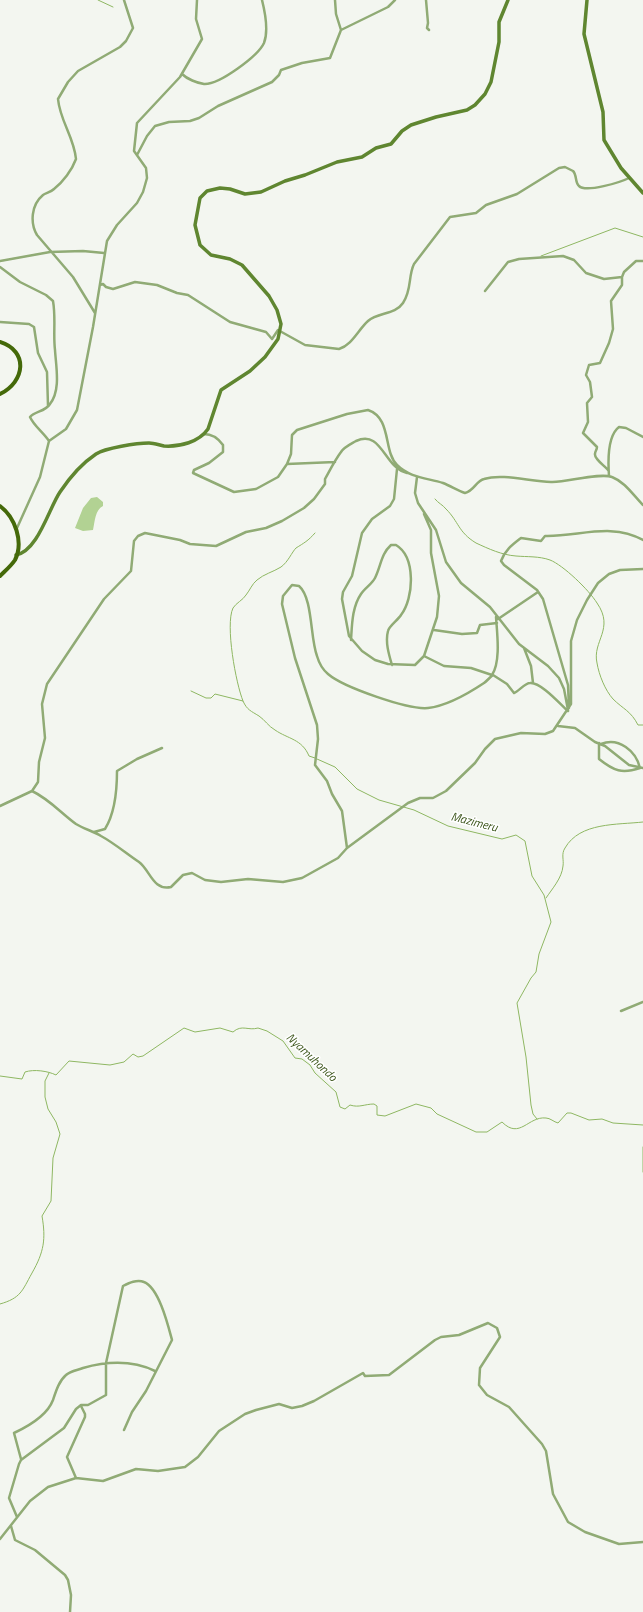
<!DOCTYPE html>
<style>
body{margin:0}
canvas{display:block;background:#f3f6f0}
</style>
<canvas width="643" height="1612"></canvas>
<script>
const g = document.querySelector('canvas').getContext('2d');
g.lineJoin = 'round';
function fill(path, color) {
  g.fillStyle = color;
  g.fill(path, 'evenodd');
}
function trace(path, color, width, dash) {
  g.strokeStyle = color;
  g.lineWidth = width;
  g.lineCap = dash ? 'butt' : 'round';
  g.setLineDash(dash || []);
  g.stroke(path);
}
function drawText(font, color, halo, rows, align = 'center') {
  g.font = font + ' "Titillium Web",sans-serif';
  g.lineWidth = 3;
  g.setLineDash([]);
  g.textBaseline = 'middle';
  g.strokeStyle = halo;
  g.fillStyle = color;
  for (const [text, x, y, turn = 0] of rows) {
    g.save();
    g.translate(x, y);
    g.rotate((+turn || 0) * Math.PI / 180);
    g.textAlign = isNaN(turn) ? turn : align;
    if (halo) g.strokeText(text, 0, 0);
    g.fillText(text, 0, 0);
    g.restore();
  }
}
fill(new Path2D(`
 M97 497 103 502V506C95 510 95 521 93 530L83 531 75 528 83 508 91 498Z`), '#b2d293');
trace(new Path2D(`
 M98 0 113 7
 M541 256 615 228 643 237
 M435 499C438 503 443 505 446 509 459 522 458 532 476 543 489 549 502 555 516 556 527 557 539 556 550 560 563 565 589 590 597 603 615 629 592 641 597 663 599 675 605 690 613 699 623 709 631 711 638 725H643
 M191 691 206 698H211L215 694 243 701C247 710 251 711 259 716 265 720 268 726 275 730 288 739 302 739 309 756L315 758
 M243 701C236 684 225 625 233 608 236 603 243 600 246 595 250 590 252 584 257 580 264 574 273 572 281 567 288 562 292 552 296 548 304 543 308 541 315 533
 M317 759 335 767 357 789 379 800 414 810 448 826 502 839 516 835 525 841 532 876 544 895 551 922 539 954 536 972 531 978 517 1003 526 1057 531 1105 533 1114 537 1119
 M546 898C552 889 562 878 563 866 564 860 561 854 565 848 580 822 617 825 643 822
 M0 1076 22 1079 25 1072C34 1069 48 1071 56 1075L69 1061 110 1065 124 1062 133 1054 138 1057 143 1056 184 1028 195 1032 220 1028 233 1032C242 1024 248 1031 258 1028L267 1031 283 1041 295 1058 302 1059 310 1065 315 1073 336 1092 340 1107 345 1109 350 1105C359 1108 365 1104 374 1104L377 1106V1115L385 1116 416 1104 431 1108 437 1114 476 1132H487L502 1122C520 1140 528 1116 546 1118 550 1118 554 1122 558 1123L567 1113H571L589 1120 602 1119 613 1123 643 1125
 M643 1147V1172
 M0 1304C21 1298 22 1291 32 1273 44 1252 46 1239 42 1216L51 1201 53 1158 60 1134 56 1122 48 1109 45 1097V1081L49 1073`), '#8eb762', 1);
trace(new Path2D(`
 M335 0 336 14 341 30
 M426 0 428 23 427 28 429 30
 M182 74C187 79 197 83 204 84 219 85 258 56 264 43 269 30 265 12 262 0
 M137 155 147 136 155 126 169 122 190 121 199 118 218 106 272 82 279 75 281 70 302 63 330 58 341 30 388 7 395 0
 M0 261 50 252 83 251 104 253
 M0 267 20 282 46 295 53 301C56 318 53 334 55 350 56 367 61 390 50 404 45 412 35 411 30 417 34 426 43 432 49 441
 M100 285 103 284 106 287 113 289 135 282 157 285 177 293 188 295 230 322 266 332 272 339 278 330 305 345 339 349C352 345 358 330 368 321 378 312 395 315 403 303 412 290 408 276 414 264L450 217 476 213 486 205 517 194 559 168 565 167 573 171C577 175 575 183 579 186 586 193 621 182 629 178
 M485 291 508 262 519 259 563 256 574 260 586 273 604 279 622 277 624 272 636 261H643
 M95 313 73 277 37 235C30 223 31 205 43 195 46 193 51 192 54 189 63 182 72 170 76 159 74 137 60 121 58 99L68 82 78 71 120 47 126 41 133 28 124 0
 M0 322 29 324 34 327 38 353 47 372 48 406
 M204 434C212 434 218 438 223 445V452L209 463 194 470 193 473 234 492 256 489 278 477 287 464 291 454 292 435 297 430 347 414 368 410C392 418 383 451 397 465 410 478 427 478 443 483 451 486 458 491 465 493 474 491 476 481 484 479 503 473 531 482 551 482 565 483 600 472 612 477 625 482 633 495 643 505
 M287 464 335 462
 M397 469 394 499 390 506 372 519 362 533 352 576 343 592 342 599 349 636 362 651 375 660 388 664 415 665 424 656 437 617 439 596 431 553V530L424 514
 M608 470C605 466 594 459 595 454 595 451 597 450 597 447L583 433 588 422 587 403 592 397 590 382 586 375 589 365 600 363 609 343 613 329 611 301 622 285V277
 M609 476C608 462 607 436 619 427L626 428 643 437
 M417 477 415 493 418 503 436 530 446 562 461 583 490 607 519 644 548 666 559 678 564 689 568 710
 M17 528 40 477 49 441 66 429 77 410 93 327 107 241 117 225 137 203 143 192 147 178 146 168 134 151 137 123 180 77 202 39 196 19 197 0
 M498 619 538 592
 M434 630 462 634 477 633 480 625 497 623
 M351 640C352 625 352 607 361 594 365 588 372 584 375 578 381 566 381 554 391 545H396C416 557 414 598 401 615 398 620 389 626 388 631 385 642 389 655 392 665
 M524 648 531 666 533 683
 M424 656 444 666 471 668 492 675C501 661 497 633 496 617
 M569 708 568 685 543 599 537 590 504 565 501 561C505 550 512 545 521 538L541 541 545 536C578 537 611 522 643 540
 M558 726 575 728 595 742 605 746 629 765 643 768
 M599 743V759C614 771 622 774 640 768 636 751 619 737 601 744
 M32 791C49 799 61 813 76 824 84 829 93 831 101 836 114 843 127 854 139 862 150 870 153 891 171 887L183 875 192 873 205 880 221 882 248 879 283 882 302 878 338 858 347 848 408 803 420 798H433L446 791 475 763 485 749 495 739 521 733 545 734 553 731 571 704V641L577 620 587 600 598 583 609 574 620 570 643 569
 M0 806 32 791 38 782 39 762 45 738 42 704 47 684 104 599 131 571 134 541 138 536 145 533 180 540 190 544 216 546 246 532 266 528 282 521 304 508 314 499 325 484V479C330 470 335 460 341 452 344 447 351 444 356 441 382 429 384 468 407 473
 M94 832 105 829C115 813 117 790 117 771L137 759 162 748
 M347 848 342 811 332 794 327 781 315 765 318 739 317 725 295 658 282 604 283 596 292 585 299 586C313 598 310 638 317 656 319 663 322 669 328 674 343 687 408 710 428 708 446 706 469 693 484 683 487 681 490 677 493 675L507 684 514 693C519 691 525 683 530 683 541 682 560 704 568 711
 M621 1011 643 1002
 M21 1459 14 1433C29 1426 47 1416 53 1400 56 1391 59 1381 66 1375 70 1371 78 1370 83 1368 108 1361 132 1360 155 1371
 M76 1478 67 1457 85 1417V1414L81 1406
 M17 1517 9 1498 19 1464 21 1460 64 1428 76 1409 81 1405H88L106 1395V1363L123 1286C129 1283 137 1279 144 1282 159 1288 168 1325 172 1340L146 1391 132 1412 124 1430
 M11 1526 15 1540 35 1550 65 1575 68 1580 71 1595 70 1612
 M0 1539 30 1501 48 1487 76 1478 103 1481 136 1469 158 1471 185 1467 198 1457 219 1431 245 1414 256 1410 279 1404 292 1408 302 1406 314 1401 363 1373 365 1376 389 1375 435 1340 441 1337 459 1335 488 1323 497 1328 500 1337 480 1368 479 1385 487 1395 509 1407 542 1444 546 1451 553 1494 568 1522 585 1532 619 1544 643 1542`), '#90ab75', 2.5);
trace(new Path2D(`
 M587 0 584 34 603 112 604 140 621 168 643 193
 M16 555C38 551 49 508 60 492 70 477 81 464 96 454 105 448 137 443 149 443 154 443 159 445 164 446 180 447 199 442 208 429L221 390 250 371 265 357 278 339 281 324 277 310 269 296 242 265 230 259 211 255 200 245 195 225 200 198 207 191 220 188 230 189 245 194 261 192 285 181 305 175 337 162 362 157 376 148 391 144 402 131 411 125 436 117 467 110 475 105 485 94 491 82 499 42V22L508 0`), '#5f8630', 3.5);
trace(new Path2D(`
 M0 342C29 351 25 382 0 394
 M0 506C15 517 24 542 15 560 11 566 5 571 0 576`), '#446909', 4);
drawText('italic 12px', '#3c561b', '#fff', [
 ["Mazimeru",474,823,14],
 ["Nyamuhondo",311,1058,43]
]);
</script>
